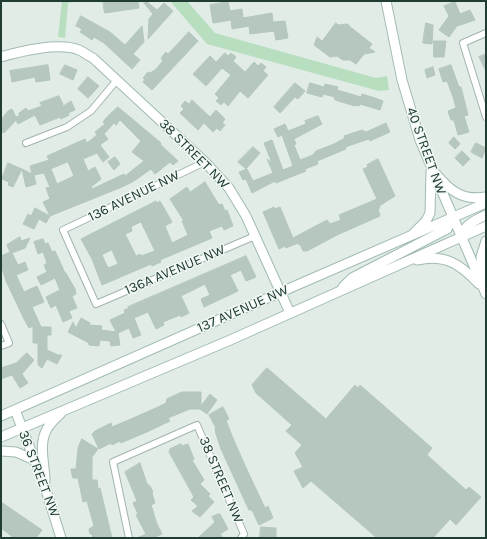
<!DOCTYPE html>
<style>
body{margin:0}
#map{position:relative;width:487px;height:539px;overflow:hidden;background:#e1ece6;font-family:Karla,sans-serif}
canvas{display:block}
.frame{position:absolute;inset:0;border:2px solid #203d33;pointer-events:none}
</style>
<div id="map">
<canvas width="487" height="539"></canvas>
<div class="frame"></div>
</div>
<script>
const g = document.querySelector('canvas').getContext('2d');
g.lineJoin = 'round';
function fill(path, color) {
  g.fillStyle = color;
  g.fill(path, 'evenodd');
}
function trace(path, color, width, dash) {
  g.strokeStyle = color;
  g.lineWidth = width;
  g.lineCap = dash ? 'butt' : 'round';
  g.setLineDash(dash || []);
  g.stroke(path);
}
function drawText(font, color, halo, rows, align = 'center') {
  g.font = font + ' Karla,sans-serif';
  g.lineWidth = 3;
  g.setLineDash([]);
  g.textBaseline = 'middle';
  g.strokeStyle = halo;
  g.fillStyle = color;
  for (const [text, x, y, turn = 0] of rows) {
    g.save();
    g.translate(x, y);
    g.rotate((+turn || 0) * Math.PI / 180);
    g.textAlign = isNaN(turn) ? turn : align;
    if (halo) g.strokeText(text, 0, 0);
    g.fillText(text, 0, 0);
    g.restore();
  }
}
fill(new Path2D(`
 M62 1H77L68 3 65 38 58 37Z
 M170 1H187L215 33 376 78 387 76 389 90 379 91 207 44Z`), '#b8dec0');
const building = new Path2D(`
 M103 1H138L139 8 105 13Z
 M146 1 157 10 164 3 173 11 148 39 149 19 153 14 144 3Z
 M228 2 230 11 242 9 243 18 272 13 273 22 285 21 288 38 276 40 274 31 250 34 249 26 232 29 231 20 213 23 210 5Z
 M455 2 460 14 470 10 475 20 457 26 449 37 439 30 449 16 444 6Z
 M81 16 110 32 125 45 142 26 144 42 133 54 140 60 132 69 104 43 94 37 92 40 80 32 82 29 76 26Z
 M336 23 338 25 348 24 349 26 372 44 369 48 375 52 364 54 356 64 350 60H343L337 56 330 57 314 45 317 37 322 41Z
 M426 23 433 25 432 44 423 43Z
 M189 32 198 41 152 90 143 82 145 79 143 78 148 72 150 73 155 70 163 61 161 58 166 52 168 54 170 52Z
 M434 41H446L444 57H434Z
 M225 53 228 56 231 53 236 57 233 61 245 72 254 62 258 66 261 63 266 67 263 71 268 75 248 98 240 91 228 106 224 102 221 105 216 101 219 98 215 94 231 75 222 68 206 86 193 74 210 56 216 62Z
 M486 54V71L479 57Z
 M48 65 50 80 36 82 35 77 12 82 10 71Z
 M65 65 77 70 73 80 60 74Z
 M451 65 459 87H461L468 115 464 116 469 132 458 135 454 120H451L448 111 456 108 453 97 447 81 443 82 439 69Z
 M433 67 435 75 427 78 425 70Z
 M88 77 99 86 88 98 78 89Z
 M295 83 305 91 298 99 295 97 280 113 274 107Z
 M310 83 324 87 325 84 338 87 337 90 361 97 362 94 375 98 383 101 380 110 360 104 359 106 355 105V106L338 101 334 99 335 97 323 94 322 97 307 93Z
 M59 96 63 104 62 107 71 101 75 110 68 113 69 115 61 119 60 117 40 125 35 115 18 124 16 120 4 133 1 131V120L8 111 12 109 16 117 19 116V113L26 108 28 111 42 106 40 103Z
 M192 100 210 117 216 110 225 119 222 123 225 125 220 131 217 128 213 132 204 123 198 130 180 113 184 109 181 106 185 101 189 104Z
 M118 107 161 143 160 144 178 161 173 165 170 162 155 174 151 169 134 181 122 187 50 216 43 202 50 199 46 188 50 187 44 173 34 175 36 184 26 187 22 169 32 174 30 166 49 160 47 156 85 139 87 143 97 135 95 132 105 124 103 122 107 117ZM120 120 141 141 132 152 144 161 125 176 124 174 92 189 91 187 101 179 95 167 88 171 83 159 97 153 103 162 109 157 100 145 108 139 104 134 114 123 116 125ZM68 162 74 176 57 184 51 169Z
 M318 116 322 124 294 139 296 144 294 145 300 160 313 155 316 151 334 144 345 138 344 136 362 130 366 132 386 123 390 132 370 141 369 139 345 147 346 149 317 161 318 164 305 169 306 171 276 183 275 181 252 193 246 179 243 180 239 172 247 169 253 181 273 173 267 159 272 163 264 143 272 140 283 170 293 166 282 135 278 137 274 129 285 124 288 131 306 124 305 121Z
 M454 137 460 144 455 149 449 143Z
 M476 143 486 148 482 158 471 152Z
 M253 147 260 153 246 169 238 162Z
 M462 151 470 159 463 166 455 158Z
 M115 157 120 164 114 170 108 162Z
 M378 159 395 196 379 206 380 208 378 209 380 216 337 235 307 251H303L300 244 299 245 298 243 286 248 285 246 279 249 263 212 274 207 275 209 280 207 293 238 327 220 330 224 341 220 339 215 377 199 363 169 368 167 367 165Z
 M8 163 22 169 13 187 8 185 9 182 2 179Z
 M205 182 219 205 222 204 225 211 227 210 233 226 224 230 222 226 209 231 212 238 160 260 161 262 152 266 151 264 102 285 92 259 81 239 156 201 157 203 160 201 172 222 165 226 172 243 188 235 182 221H184L170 199 187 187 190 192ZM141 222 155 251 141 256 140 254 136 256 125 234 132 231 131 227ZM112 250 118 264 108 268 102 255Z
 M35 208 50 216 46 223 39 219 34 229 23 224 28 214 31 216Z
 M20 237 21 241 30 238 25 248 12 253 18 265 25 262 28 270 16 275 24 292 37 286 44 302 32 307 41 327H51V335H47V350L58 355H62L57 364 47 359 42 368 38 365V343H33V326L29 328 24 319 6 281 1 265V256L10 252 7 245Z
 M43 239 45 244 48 243 52 252 55 251 65 273H66L75 289 76 294 72 296 77 308 69 311 72 318 63 322 56 305 51 308 46 297 60 290 55 278 41 285 37 277 47 272 44 265 47 263 43 252 38 254 34 242Z
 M246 256 256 277 246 281 241 270 230 275 238 291 204 307 201 299 210 295 205 284 181 296 189 313 181 317 180 315 163 322 164 325 156 329 148 312 134 318 141 335 133 338 129 328 118 333 120 345 111 346 110 341 100 340 99 346 89 345V343L68 332 73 322 76 328 81 318 90 323 89 325 102 326 101 330 116 332 110 320 125 313 124 310 129 308 128 307Z
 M27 353 34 360 22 374 28 383 20 388 12 375 1 379V368L16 363Z
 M267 368 326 419 355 385 358 388 360 385 432 448 427 455 466 490 469 487 481 497 456 525 450 519 433 538H377L311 481 303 488 294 471 303 467 295 453 302 445 286 431 292 425 256 393 252 385Z
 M182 392H201V406L210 394 217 400 207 414 200 409H190L168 418 170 421 149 431 121 443 120 441 112 445 111 443 99 449 92 434 95 431 111 423 112 427 131 419 158 407 166 403 167 399Z
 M223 407 229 419 226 420 232 436 247 470 265 508 268 506 273 518 259 525 252 510H249L243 497 221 449 216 434 215 429 216 428 209 415Z
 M82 439 98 449 92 457V480H97L98 489 100 488 112 538H93L92 534H90L89 529 94 526 87 501 83 502 78 478H73L72 475 71 469H76L78 448Z
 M181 444 182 446 188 444 194 459 192 460 204 480 200 484 210 494 208 496 214 502 200 517 192 511 198 506 191 500 194 497 169 452 170 449Z
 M140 463 147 484 150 486 153 492 152 493 155 503 151 505 157 524 162 534 153 538H137L146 534 136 515 138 514 133 503 137 501 125 472Z
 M1 502 42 530 36 538H14L1 528Z
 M218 514H220L228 529 220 534 223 538H198L215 522 212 517Z
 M261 527 276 528V538L260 537Z`);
fill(building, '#b6c7bf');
trace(building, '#b3c6bd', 1);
const street = new Path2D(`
 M486 33 463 43 486 117
 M26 143 67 127 91 111 117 80
 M205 162 63 230 96 304 255 236
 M1 324 9 343 1 346
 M129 538 113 462 197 425 244 534 241 538`);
const secondary = new Path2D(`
 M386 1 402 80 420 140 486 294
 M1 57C21 51 59 42 79 50 84 52 88 56 93 58L205 162 229 188 246 216 290 313
 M436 174C450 191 463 201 486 197
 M413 234 426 221 430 213 431 171
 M461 237C465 224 474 221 486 215
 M417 260C446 254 460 264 479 284
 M483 280 481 257 486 241
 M343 287 352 278 447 229 452 219
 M15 410 45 487 61 538
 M1 416 288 289 486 203
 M1 437 228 341 486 226
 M1 451 16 452 34 460
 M45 481C45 465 38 444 47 429 50 423 56 418 61 413`);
trace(street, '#a3b4ad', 8);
trace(secondary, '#a1bbb0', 11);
trace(street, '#fff', 6);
trace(secondary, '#fff', 9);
drawText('14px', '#203d33', '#f1f8f4', [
 ["40 STREET NW",426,151,70],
 ["38 STREET NW",194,154,45],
 ["136 AVENUE NW",134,196,-26],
 ["136A AVENUE NW",175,270,-23],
 ["137 AVENUE NW",243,309,-24],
 ["36 STREET NW",39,474,69],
 ["38 STREET NW",221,480,67]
]);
</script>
